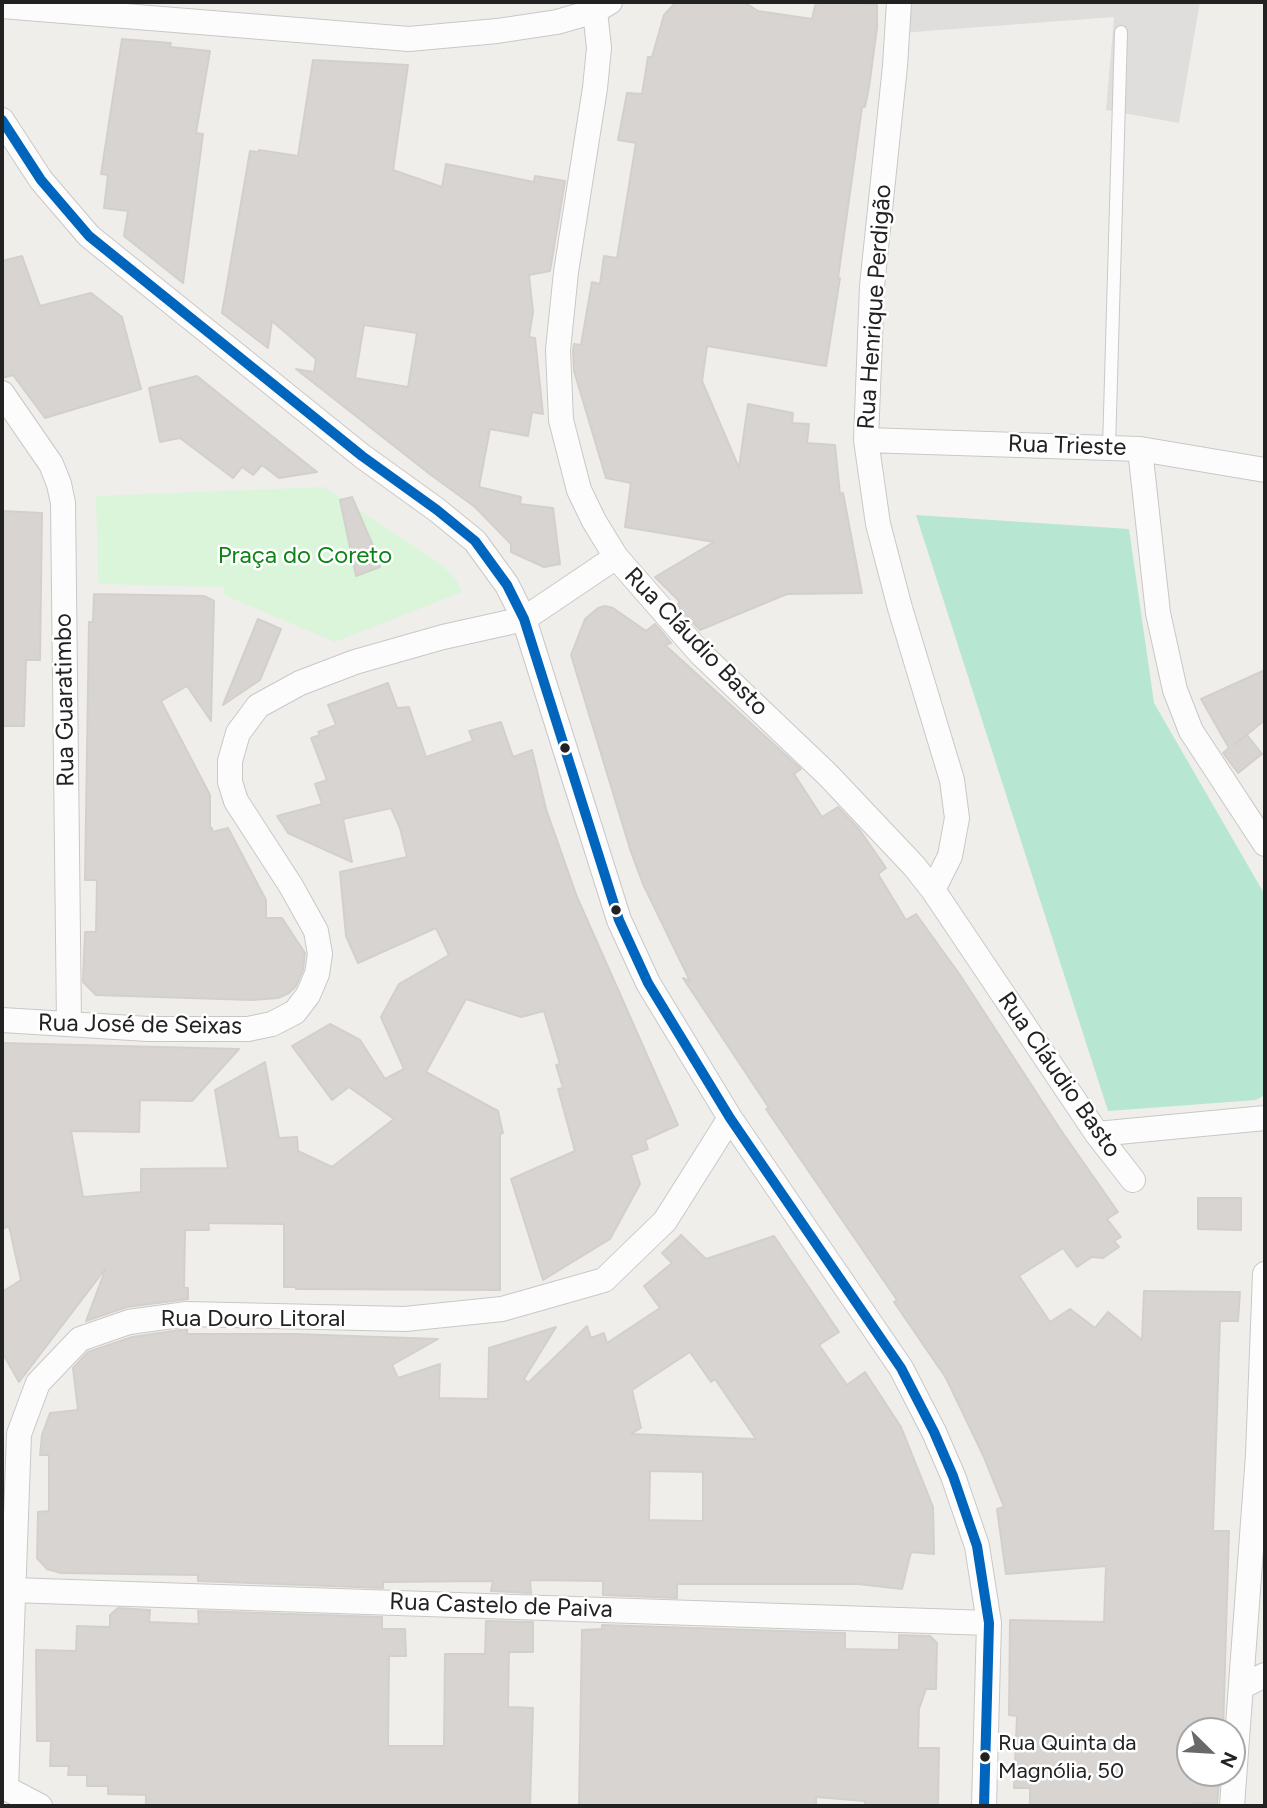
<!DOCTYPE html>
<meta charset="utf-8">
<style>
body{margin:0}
#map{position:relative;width:1267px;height:1808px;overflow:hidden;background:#f0eeeb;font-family:Figtree,sans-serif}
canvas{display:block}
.frame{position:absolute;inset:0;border:4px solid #222;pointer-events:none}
.north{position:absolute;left:1176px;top:1717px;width:70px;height:70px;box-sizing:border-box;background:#fff;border:2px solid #a7a7a7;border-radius:50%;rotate:114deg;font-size:19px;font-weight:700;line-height:28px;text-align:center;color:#222}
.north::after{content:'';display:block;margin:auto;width:24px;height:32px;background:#6a6968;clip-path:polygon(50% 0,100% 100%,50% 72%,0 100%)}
</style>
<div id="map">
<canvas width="1267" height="1808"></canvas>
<div class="frame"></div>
<div class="north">N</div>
</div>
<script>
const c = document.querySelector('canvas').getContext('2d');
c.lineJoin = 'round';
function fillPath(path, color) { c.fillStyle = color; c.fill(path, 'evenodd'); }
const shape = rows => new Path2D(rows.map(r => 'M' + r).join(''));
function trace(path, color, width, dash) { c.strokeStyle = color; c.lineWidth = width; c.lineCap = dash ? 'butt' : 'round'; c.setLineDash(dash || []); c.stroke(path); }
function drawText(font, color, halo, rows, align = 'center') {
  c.font = font + ' Figtree,sans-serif'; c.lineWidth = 5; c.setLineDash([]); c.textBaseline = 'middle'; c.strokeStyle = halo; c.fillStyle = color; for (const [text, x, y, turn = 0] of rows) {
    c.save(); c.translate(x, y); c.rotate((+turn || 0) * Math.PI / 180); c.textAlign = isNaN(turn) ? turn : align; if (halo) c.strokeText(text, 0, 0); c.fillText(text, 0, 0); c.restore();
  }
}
const residential = shape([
 [897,2,1200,2,1179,123,1106,110,1114,17,901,33]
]);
const park = shape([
 [324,487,441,564,457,581,462,592,335,642,224,595,224,587,98,584,96,496]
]);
const pitch = shape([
 [916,515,1129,529,1154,703,1265,895,1265,1095,1256,1100,1108,1111]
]);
const building = shape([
 [676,2,744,2,758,11,812,19,816,2,852,2,877,5,877,28,869,87,865,107,862,107,838,278,840,278,826,366,707,346,702,381,739,468,748,404,793,413,792,423,809,424,807,443,835,445,840,494,843,493,862,593,787,594,700,630,677,605,680,602,655,577,714,542,625,527,631,483,606,478,574,371,573,350,574,344,581,345,592,282,600,284,604,256,617,258,636,143,618,140,627,93,642,94,648,57,652,57,664,15,676,2],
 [122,39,171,43,170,47,210,51,196,133,203,134,183,283,124,236,128,211,104,208,108,175,101,174,122,39],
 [313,60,408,65,393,170,442,187,446,164,534,182,535,176,565,181,550,271,529,275,533,312,529,337,535,338,543,414,532,412,528,436,490,429,479,487,521,497,520,504,553,508,560,564,544,567,511,552,511,544,475,507,431,475,296,369,314,372,316,359,272,321,268,348,222,313,250,151,258,152,259,150,298,156,313,60],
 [364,325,417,333,408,387,355,378,364,325],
 [22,256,40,306,91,293,122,317,141,389,45,418,13,375,2,378,2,261,22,256],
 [197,376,223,397,317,472,279,478,262,465,253,475,242,467,233,478,180,438,160,442,149,388,197,376],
 [352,497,377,555,380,567,356,576,340,500,352,497],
 [2,511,42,513,40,660,26,660,24,726,2,726,2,511],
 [94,594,204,596,214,601,211,721,187,686,161,701,210,795,210,828,212,828,212,832,228,828,266,900,266,918,282,918,305,953,303,970,296,986,289,993,278,998,252,1000,96,995,83,982,85,932,96,932,97,880,85,880,89,622,93,622,94,594],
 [605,606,613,608,646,631,655,624,671,643,665,645,801,769,794,774,822,817,838,807,859,829,886,868,878,874,906,920,916,914,960,975,1060,1129,1118,1212,1107,1219,1121,1237,1114,1241,1119,1247,1103,1258,1092,1257,1077,1267,1063,1248,1019,1276,1050,1322,1070,1309,1095,1328,1108,1312,1142,1340,1144,1291,1240,1292,1238,1321,1220,1321,1213,1531,1229,1531,1223,1731,1190,1731,1190,1773,1220,1773,1217,1804,1193,1803,1192,1806,1030,1806,1030,1788,1014,1788,1017,1716,1009,1715,1010,1620,1104,1622,1106,1566,1006,1574,997,1509,1004,1507,983,1455,946,1378,894,1302,897,1300,766,1109,769,1108,683,978,690,981,643,884,631,852,571,655,585,619,598,608,605,606],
 [258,619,281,629,260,680,223,705,258,619],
 [1265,670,1265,720,1234,745,1247,735,1262,754,1238,773,1223,753,1229,748,1201,699,1265,670],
 [388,683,397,708,409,707,426,757,473,741,469,731,501,722,513,757,532,750,546,809,577,897,678,1125,645,1140,648,1149,631,1155,640,1184,610,1239,543,1280,511,1179,575,1151,558,1089,563,1088,556,1065,560,1064,544,1011,521,1017,466,999,426,1072,498,1111,503,1133,500,1134,500,1290,296,1289,296,1287,284,1287,284,1224,208,1223,209,1230,185,1230,184,1288,188,1288,188,1299,127,1307,86,1321,106,1268,19,1382,2,1352,2,1292,21,1280,9,1226,2,1229,2,1043,239,1049,192,1101,140,1100,139,1132,71,1131,83,1197,141,1192,141,1169,228,1168,215,1090,265,1062,279,1138,297,1137,298,1151,332,1167,394,1119,349,1087,332,1100,292,1046,330,1024,360,1040,385,1079,404,1069,381,1017,399,984,449,955,436,928,358,963,346,936,340,872,407,857,400,828,391,808,343,819,352,862,288,833,277,816,322,804,315,784,327,780,311,738,320,735,318,732,336,725,328,705,388,683],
 [1198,1198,1241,1198,1241,1230,1198,1229,1198,1198],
 [681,1235,706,1259,774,1236,839,1332,819,1345,847,1385,865,1372,901,1427,933,1507,934,1554,911,1552,902,1589,858,1584,677,1584,677,1598,603,1595,603,1581,530,1580,531,1593,491,1591,493,1581,383,1582,383,1588,198,1581,198,1575,61,1573,47,1569,37,1558,38,1512,49,1511,49,1455,40,1455,42,1435,50,1413,78,1410,73,1368,88,1352,132,1337,187,1329,187,1334,296,1334,438,1339,392,1365,398,1378,440,1364,439,1398,488,1399,489,1348,556,1327,524,1379,528,1383,587,1326,591,1338,604,1333,607,1343,660,1308,644,1286,672,1263,662,1253,681,1235],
 [690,1352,711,1382,715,1379,756,1439,631,1434,641,1428,632,1390,690,1352],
 [650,1471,703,1472,703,1521,649,1520,650,1471],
 [118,1608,150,1610,149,1622,199,1624,198,1611,382,1617,382,1629,405,1629,406,1656,389,1656,388,1746,444,1746,445,1654,485,1654,486,1621,533,1622,533,1652,509,1652,508,1707,533,1708,530,1806,146,1806,146,1795,108,1794,108,1786,87,1786,87,1775,68,1775,69,1766,50,1766,51,1741,37,1741,36,1650,76,1651,77,1626,110,1627,110,1615,118,1608],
 [602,1625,845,1633,845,1649,899,1650,899,1635,930,1636,937,1643,936,1689,926,1689,919,1709,918,1748,939,1748,938,1806,865,1806,865,1801,816,1797,816,1806,579,1806,582,1630,602,1629,602,1625]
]);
const lane = shape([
 [1109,448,1121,32]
]);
const street = shape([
 [610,2,595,11,599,48,595,88,566,272,558,350,561,420,579,490,594,521,616,557,700,653,828,775,914,866,933,890,1097,1134,1133,1180],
 [899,2,895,66,872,286,866,440,878,524,900,608,952,780,957,818,950,856,933,890],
 [2,6,409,39,497,31,557,22,595,11],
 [2,120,41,180,89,236,362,456,437,510,475,541,507,585,524,619,619,920,648,983,730,1118,901,1368,934,1432,953,1476,977,1546,989,1623,984,1806],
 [2,393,51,464,59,484,63,503,69,1024],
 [866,440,1140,449,1265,470],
 [1140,449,1158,613,1175,690,1191,731,1265,844],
 [2,1020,148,1029,248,1029,272,1024,295,1012,308,995,317,974,320,954,316,931,291,886,236,801,230,782,230,761,238,733,258,706,300,683,355,662,443,637,524,619,616,557],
 [1097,1134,1265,1118],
 [12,1590,989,1623],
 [1241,1687,1265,1675],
 [2,1786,40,1806],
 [6,1788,19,1434,38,1383,80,1339,129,1322,187,1314,405,1319,502,1309,604,1280,665,1221,730,1118],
 [1232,1806,1258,1455,1265,1274]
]);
const bus1 = shape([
 [2,120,41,180,89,236,362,456,437,510,475,541,507,585,524,619,619,920,648,983,730,1118,901,1368,934,1432,953,1476,977,1546,989,1623,984,1806]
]);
const markers = [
 [565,748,6,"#222"],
 [616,910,6,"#222"],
 [985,1757,6,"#222"]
];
const busNames = [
 ["Rua Quinta da",998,1744],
 ["Magnólia, 50",998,1772]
];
const streetNames = [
 ["Rua Henrique Perdigão",875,307,-86],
 ["Rua Trieste",1067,446,2],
 ["Rua Cláudio Basto",696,642,46],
 ["Rua Guaratimbo",65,700,-91],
 ["Rua José de Seixas",140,1025,1],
 ["Rua Cláudio Basto",1059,1075,55],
 ["Rua Douro Litoral",253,1319],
 ["Rua Castelo de Paiva",501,1606,2]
];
const parkNames = [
 ["Praça do Coreto",305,556]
];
fillPath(residential, '#dfdedc');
fillPath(park, '#daf5da');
fillPath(pitch, '#b7e6d2');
fillPath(building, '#d7d4d2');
trace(building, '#d3d0cc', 2);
trace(lane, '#c9c8c7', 14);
trace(street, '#c9c8c7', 26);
trace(lane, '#fdfcfc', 12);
trace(street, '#fdfcfc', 24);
trace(bus1, '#0065bd', 10);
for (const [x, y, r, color] of markers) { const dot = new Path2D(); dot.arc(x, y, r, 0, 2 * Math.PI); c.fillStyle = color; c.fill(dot); trace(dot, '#fff', 2.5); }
drawText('22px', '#222', '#fff', busNames, 'left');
drawText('24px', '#222', '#fff', streetNames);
drawText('24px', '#0c8416', '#fff', parkNames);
</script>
